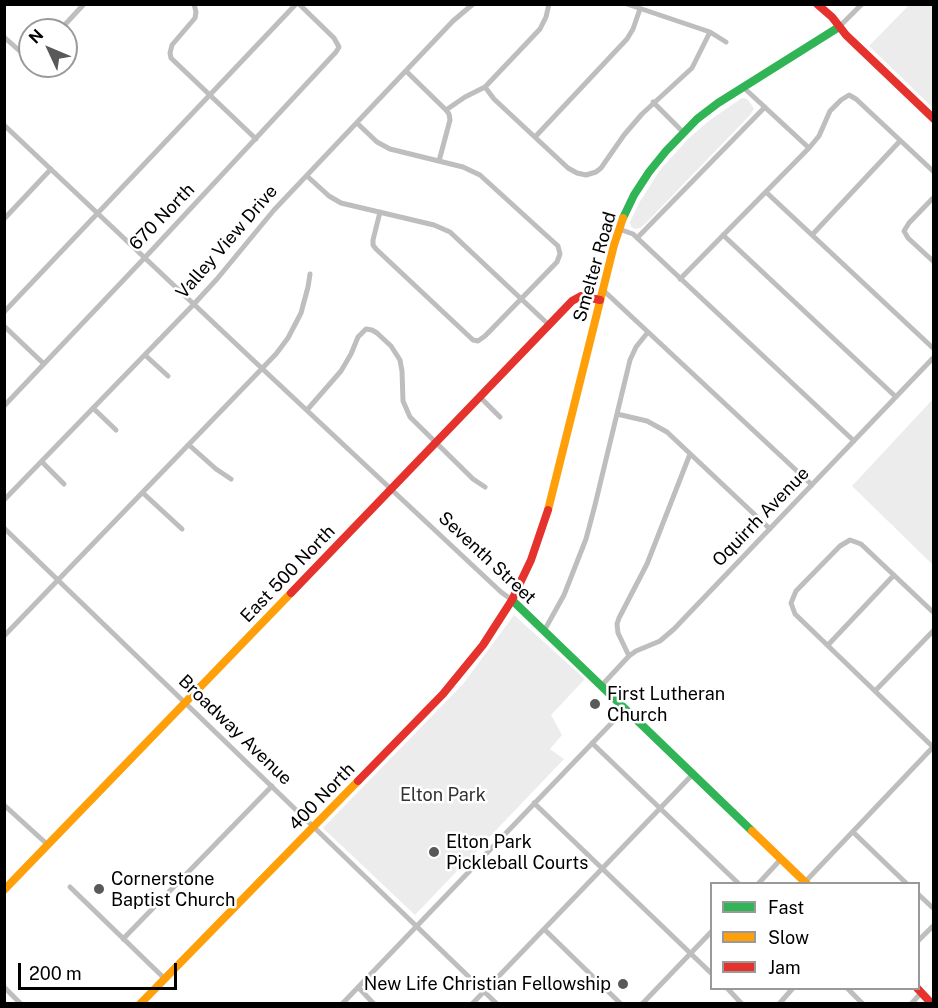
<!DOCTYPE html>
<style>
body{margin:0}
#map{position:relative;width:938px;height:1008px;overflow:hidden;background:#fff;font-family:"Public Sans",sans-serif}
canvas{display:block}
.frame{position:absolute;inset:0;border:6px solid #000;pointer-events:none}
.legend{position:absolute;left:710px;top:882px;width:210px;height:108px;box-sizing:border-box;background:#fff;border:2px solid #999;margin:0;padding:8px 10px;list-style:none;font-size:18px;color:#000}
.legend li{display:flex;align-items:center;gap:12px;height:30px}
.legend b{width:30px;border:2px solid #999}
.north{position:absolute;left:18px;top:18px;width:60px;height:60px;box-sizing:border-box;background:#fff;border:2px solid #999;border-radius:50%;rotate:314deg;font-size:16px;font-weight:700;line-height:24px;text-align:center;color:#000}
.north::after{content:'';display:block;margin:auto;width:21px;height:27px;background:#595959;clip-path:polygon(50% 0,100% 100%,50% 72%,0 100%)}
.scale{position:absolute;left:18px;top:963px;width:159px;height:27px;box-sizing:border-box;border:3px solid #000;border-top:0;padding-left:8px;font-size:18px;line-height:21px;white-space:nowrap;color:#000;-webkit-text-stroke:4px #fff;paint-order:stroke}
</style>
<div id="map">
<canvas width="938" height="1008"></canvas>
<div class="frame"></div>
<ul class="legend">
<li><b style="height:8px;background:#30b455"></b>Fast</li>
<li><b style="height:8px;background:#ff9f0a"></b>Slow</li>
<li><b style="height:8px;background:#e5322d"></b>Jam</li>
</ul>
<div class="north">N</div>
<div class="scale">200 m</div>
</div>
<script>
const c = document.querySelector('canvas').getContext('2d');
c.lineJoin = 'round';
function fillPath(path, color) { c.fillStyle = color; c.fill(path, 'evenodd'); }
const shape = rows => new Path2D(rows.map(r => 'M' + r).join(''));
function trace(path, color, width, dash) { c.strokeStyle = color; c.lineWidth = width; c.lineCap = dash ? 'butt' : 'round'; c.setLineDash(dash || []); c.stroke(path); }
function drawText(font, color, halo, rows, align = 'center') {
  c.font = font + ' "Public Sans",sans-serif'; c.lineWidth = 5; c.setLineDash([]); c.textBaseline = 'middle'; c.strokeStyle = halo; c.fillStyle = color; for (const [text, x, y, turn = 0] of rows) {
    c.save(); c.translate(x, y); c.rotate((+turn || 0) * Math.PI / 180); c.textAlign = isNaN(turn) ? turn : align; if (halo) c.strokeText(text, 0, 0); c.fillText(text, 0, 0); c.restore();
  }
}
const green = shape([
 [910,4,933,5,933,108,869,46],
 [742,98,747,99,751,104,754,109,750,115,647,222,640,228,636,229,631,227,630,222,639,203,660,170,689,138,710,120],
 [933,399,933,565,852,486],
 [514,615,585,679,551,715,562,735,550,749,564,759,415,915,323,828,463,684]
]);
const street = shape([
 [194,4,196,12,195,18,172,45,170,53,171,58,256,139],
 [627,4,710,32,726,42],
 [839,27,862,4],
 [60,30,84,4],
 [4,37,22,53,30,56],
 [406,71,446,110,449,114,450,120,439,161],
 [485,87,494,99,568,168,577,173,586,175,596,172,601,168,624,135,642,114,692,68,710,32],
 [743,87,809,148],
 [653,102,683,132],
 [446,110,465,97,485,87,540,29,546,17,549,4],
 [357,123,377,142,390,149,463,167,480,175,558,246,560,254,557,262,485,336,478,341,473,340,376,249,373,245,373,240,380,212],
 [4,125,253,360,501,592,512,600],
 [535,137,627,39,633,29,640,9],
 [307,176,329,196,341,203,434,225,450,232,549,325],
 [766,192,934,349],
 [934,197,909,223,904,231,908,238,934,262],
 [4,219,51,169],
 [619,229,633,234,854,441],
 [723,235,896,397],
 [812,235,900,141],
 [637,238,765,107],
 [680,279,809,148,819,136,830,111,841,100,849,95,856,99,934,172],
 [603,290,812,485],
 [4,312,296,4],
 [4,326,44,364],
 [145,355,168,376],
 [480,397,500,417],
 [4,406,152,250,336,52,339,47,334,38,299,4],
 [93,408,116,430],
 [307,410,341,371,351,354,358,337,366,329,372,330,377,333,391,346,400,360,402,371,403,401,410,417,473,479,485,487],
 [617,414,647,421,667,432,770,529],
 [189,445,216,469,231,479],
 [42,462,64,484],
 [143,493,182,529],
 [4,500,194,304,217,279,274,210,453,21,473,4],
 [4,528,497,1004],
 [934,613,861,544,850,540,840,546,796,591,791,603,795,614,934,748],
 [544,631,564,595,586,539,595,505,630,360,636,347,648,332],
 [4,636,276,354,288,338,301,313,308,287,310,274],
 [828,645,894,575],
 [629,656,618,633,617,624,619,618,647,564,690,454],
 [602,685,629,656,636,651,660,641,674,629,934,357],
 [875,691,934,630],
 [592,743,739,884],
 [534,803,712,974],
 [4,805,48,845],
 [853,832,907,884],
 [805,882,934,746],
 [758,884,781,859],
 [70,887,165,979],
 [918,894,934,909],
 [544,929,621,1004],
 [123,939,272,786],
 [918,941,934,925],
 [4,987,21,1004],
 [358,987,374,1004],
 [727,988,742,1004],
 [847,988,863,1004],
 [342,1004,626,708],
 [472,1004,694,773],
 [642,1004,712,931],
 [779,1004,793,988],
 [911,1004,921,993]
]);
const fast = shape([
 [623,218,634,195,649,172,666,151,697,119,718,103,839,27],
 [512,600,752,831]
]);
const slow = shape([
 [548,510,614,245,623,218],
 [752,831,807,884],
 [4,890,291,593],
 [140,1004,358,781]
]);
const jam = shape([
 [817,4,832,17,846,35,934,119],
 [291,593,572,301,581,296,600,300],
 [358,781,443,694,483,645,512,600,531,560,548,510],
 [917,988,932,1004]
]);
const markers = [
 [595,704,6,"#595959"],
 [434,852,6,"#595959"],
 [99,889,6,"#595959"],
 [623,984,6,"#595959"]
];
const streetNames = [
 ["670 North",162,217,-46],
 ["Valley View Drive",227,242,-49],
 ["Smelter Road",595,267,-74],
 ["Oquirrh Avenue",761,517,-46],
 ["Seventh Street",487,558,43],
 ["East 500 North",288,574,-46],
 ["Broadway Avenue",235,730,44],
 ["400 North",322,797,-46]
];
const poiNames = [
 ["First Lutheran",607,694],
 ["Church",607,715],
 ["Elton Park",446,842],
 ["Pickleball Courts",446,863],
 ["Cornerstone",111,879],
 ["Baptist Church",111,900],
 ["New Life Christian Fellowship",611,984,"right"]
];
const parkNames = [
 ["Elton Park",443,795]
];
fillPath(green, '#ececec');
trace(street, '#bebebe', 5);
trace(fast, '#30b455', 8);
trace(slow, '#ff9f0a', 8);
trace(jam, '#e5322d', 8);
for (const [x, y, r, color] of markers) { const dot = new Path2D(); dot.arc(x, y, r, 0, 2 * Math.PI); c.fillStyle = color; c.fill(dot); trace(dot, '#fff', 2); }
drawText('18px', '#000', '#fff', streetNames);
drawText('18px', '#000', '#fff', poiNames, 'left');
drawText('18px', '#333', '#fff', parkNames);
</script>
